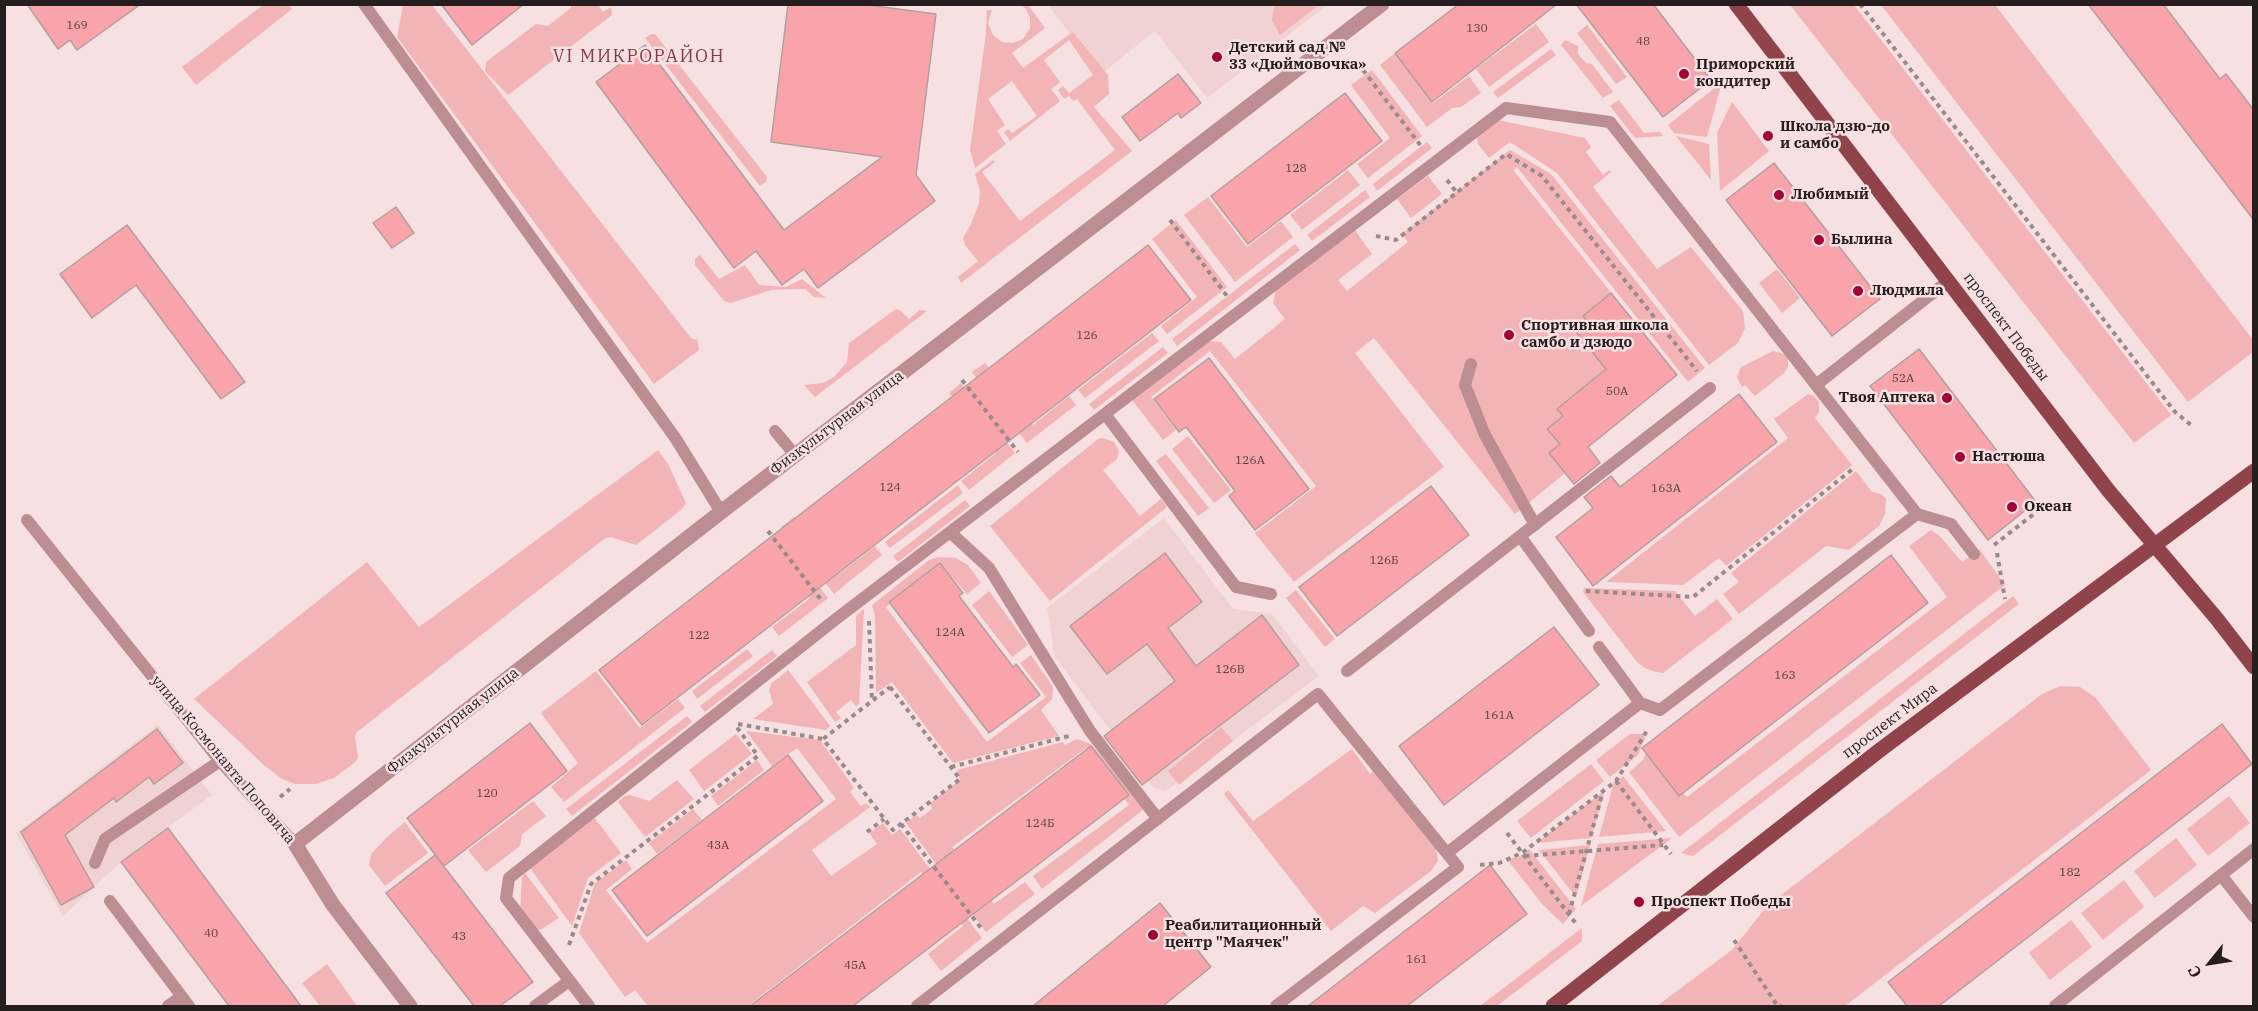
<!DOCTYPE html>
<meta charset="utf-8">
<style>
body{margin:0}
#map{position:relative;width:2258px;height:1011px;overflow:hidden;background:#f6e0e1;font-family:"IBM Plex Serif",serif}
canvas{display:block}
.frame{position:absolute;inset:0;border:6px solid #261e1e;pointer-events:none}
.north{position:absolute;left:2180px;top:933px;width:60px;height:60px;-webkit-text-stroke:4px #f6e0e1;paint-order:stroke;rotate:240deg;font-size:16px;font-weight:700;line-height:24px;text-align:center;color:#261e1e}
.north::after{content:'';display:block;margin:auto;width:21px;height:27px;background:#261e1e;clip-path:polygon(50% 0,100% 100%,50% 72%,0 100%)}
</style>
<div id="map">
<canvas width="2258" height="1011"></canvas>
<div class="frame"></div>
<div class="north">С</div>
</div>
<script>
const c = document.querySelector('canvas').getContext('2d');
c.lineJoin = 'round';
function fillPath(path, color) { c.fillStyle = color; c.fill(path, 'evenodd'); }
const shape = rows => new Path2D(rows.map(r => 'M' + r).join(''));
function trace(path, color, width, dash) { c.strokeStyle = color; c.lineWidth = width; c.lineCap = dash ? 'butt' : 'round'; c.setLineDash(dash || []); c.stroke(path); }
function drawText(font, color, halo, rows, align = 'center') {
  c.font = font + ' "IBM Plex Serif",serif'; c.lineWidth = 5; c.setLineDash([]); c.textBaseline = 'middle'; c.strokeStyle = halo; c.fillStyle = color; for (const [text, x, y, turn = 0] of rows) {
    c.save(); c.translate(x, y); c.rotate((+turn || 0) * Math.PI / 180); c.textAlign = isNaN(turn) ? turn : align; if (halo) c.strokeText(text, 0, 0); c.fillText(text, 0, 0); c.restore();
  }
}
const built = shape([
 [1048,5,1327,5,1207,98,1155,31,1101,74],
 [1164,518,1233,609,1272,614,1319,676,1166,791,1154,788,1055,657,1047,608],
 [158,725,212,795,121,862,63,916,16,833]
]);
const green = shape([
 [263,5,289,5,292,9,196,85,182,67],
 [403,5,432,5,691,338,696,340,697,338,699,350,654,384,397,37],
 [571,5,598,5,603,12,611,7,612,15,508,95,485,71,486,62,536,24,548,26,571,8],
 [1021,5,1028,5,1045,28,1012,53,1023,68,1073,32,1108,75,1109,94,1094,107,1132,151,961,283,958,277,978,261,965,245,963,238,971,224,979,203,980,191,975,174,993,160,995,162,982,172,1020,221,1115,150,1077,99,1073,101,1069,96,1064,99,1058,90,1063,86,1069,93,1093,75,1069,40,1044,60,1060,82,1051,89,1060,101,1010,141,1004,132,1008,129,1012,133,1037,116,1012,81,988,99,1005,125,997,131,1006,144,975,168,970,150,986,33,987,10,992,10,988,23,993,35,1002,42,1013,43,1023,39,1030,28,1030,18,1026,9],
 [1274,5,1274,4,1319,5,1280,35,1272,20],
 [1790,5,1854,5,2171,415,2134,443],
 [1881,5,1995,5,2253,340,2253,352,2188,402],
 [1536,24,1549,42,1489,87,1476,69],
 [1587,25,1627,77,1616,84,1577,33],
 [651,34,655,34,767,177,766,182,760,186,645,38],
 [1565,40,1578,46,1578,54,1586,63,1592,64,1613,92,1603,98,1561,45],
 [1551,49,1556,55,1498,98,1493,92],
 [1395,53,1433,103,1469,76,1481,93,1461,107,1452,108,1427,127,1380,65],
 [1372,70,1422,136,1368,178,1357,164,1390,138,1351,85],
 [1722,82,1707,137,1674,133,1668,125],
 [1619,100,1644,133,1660,132,1663,136,1635,138,1610,106],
 [1732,102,1769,151,1720,191,1717,133],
 [1498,120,1585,138,1591,147,1586,152,1603,175,1610,170,1611,172,1593,187,1657,269,1691,247,1743,311,1745,328,1738,343,1709,365,1557,173,1510,142,1489,158,1478,144,1477,138,1479,133],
 [1676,136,1709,144,1711,180],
 [1427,142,1432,148,1377,191,1373,184],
 [1510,150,1551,174,1705,368,1688,382,1517,167,1513,170,1677,375,1588,447,1591,452,1515,514,1374,338,1355,353,1444,467,1294,582,1255,533,1316,486,1210,351,1151,397,1176,430,1163,440,1132,400,1206,341,1221,342,1235,359,1285,319,1273,303,1276,289,1354,229,1372,254,1338,280,1347,291,1408,242,1402,234],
 [1348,170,1360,185,1302,230,1290,215],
 [1428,176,1442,194,1411,218,1397,199],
 [1365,190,1370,197,1312,241,1307,235],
 [1208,197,1247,247,1281,221,1293,237,1235,282,1184,215],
 [1176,220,1227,287,1167,334,1161,326,1197,297,1152,239],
 [1295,244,1300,250,1177,346,1172,339],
 [700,255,719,279,745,265,759,285,786,287,802,279,826,298,814,297,805,289,794,289,771,290,731,303,724,301,695,265,695,259],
 [1777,269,1800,298,1782,313,1759,283],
 [896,309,901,311,909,319,920,310,927,311,815,397,804,385,823,383,834,377,847,362,849,343],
 [1152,333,1159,341,1085,398,1078,390],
 [1163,347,1168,353,1094,410,1089,404],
 [1773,351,1784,354,1788,359,1788,367,1784,373,1755,396,1745,385,1742,387,1737,377,1741,367],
 [985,363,1033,425,1069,396,1076,405,1027,443,972,372],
 [961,383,1015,453,969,490,961,481,996,453,949,393],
 [1808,394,1814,396,1819,402,1819,412,1815,418,1852,465,1726,566,1719,558,1683,585,1606,582,1788,438,1774,419],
 [1188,436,1231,490,1214,503,1172,449],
 [1103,438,1114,442,1119,451,1117,459,1103,470,1140,516,1161,499,1167,507,1050,601,990,526,1098,439],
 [658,450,668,464,686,503,681,510,636,545,610,537,604,539,357,732,355,736,358,758,354,763,334,778,315,784,295,784,282,779,265,766,194,699,367,562,419,627],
 [1166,454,1209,508,1198,516,1156,461],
 [1856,471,1872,492,1881,494,1886,499,1885,514,1879,526,1849,550,1826,546,1739,614,1723,594,1739,582,1731,573],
 [958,485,963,493,890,548,885,542],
 [965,500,970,506,898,562,893,556],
 [794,517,839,574,875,546,882,555,834,594,781,527],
 [1931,530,1939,535,1962,562,1980,550,2005,585,1679,837,1629,772,1643,760,1648,748,1687,797,1947,597,1909,546],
 [777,532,828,598,779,636,772,627,809,599,807,579,780,559,765,541],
 [937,557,956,558,968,565,981,583,967,594,941,564,886,607,987,742,1046,697,1020,663,1031,655,1053,687,1052,699,1041,710,1059,736,953,763,892,682,876,693,875,616,872,605,929,560],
 [1584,588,1675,591,1695,616,1717,599,1733,619,1663,673,1656,672,1645,668,1637,662,1583,592],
 [1296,590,1335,639,1325,647,1286,598],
 [989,591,1028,645,1012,657,972,605],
 [2013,596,2019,604,1693,856,1681,853],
 [864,609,859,704,856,706,851,700,836,712,841,718,835,722,807,682,856,645,856,616],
 [747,649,753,656,697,699,692,691],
 [772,650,777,656,705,712,700,706],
 [788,670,830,726,826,730,753,719,773,704,769,690,772,683],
 [596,671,640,728,678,699,685,708,564,802,551,787,578,763,541,713],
 [2060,686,2080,687,2096,698,2151,770,1845,1006,1657,1006,1732,950,1767,906,2042,694],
 [687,716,692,722,572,816,566,809],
 [1221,727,1233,741,1179,785,1168,771],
 [746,731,820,740,854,788,850,792,861,806,866,803,870,807,812,850,831,876,877,844,869,833,883,823,892,835,900,829,982,938,941,971,928,954,963,926,921,872,748,1006,648,1006,635,990,625,997,579,933,595,883,626,860,632,869,606,890,647,943,836,799,797,748,772,766],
 [736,734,752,754,704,791,689,770],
 [1630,734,1642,734,1645,738,1638,755,1610,777,1596,760],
 [1077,739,1091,744,1139,801,1143,810,1042,889,1033,876,1129,805,1086,748,952,847,994,904,1025,882,1035,894,986,932,906,823,916,815,920,818,932,809,930,803,960,780,957,770,1063,742,1065,745],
 [1352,749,1370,774,1377,768,1436,848,1438,861,1431,871,1375,913,1363,906,1331,931,1224,794,1228,790,1253,821],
 [757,760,764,770,718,806,711,796],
 [1591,764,1604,781,1531,838,1517,821],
 [1623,776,1666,831,1599,837,1614,782],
 [677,780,694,799,645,837,618,802,625,796,630,795,649,801],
 [1605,790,1591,838,1536,843],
 [2229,796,2250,823,2208,856,2187,829],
 [533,801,546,816,522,834,520,846,486,872,468,850],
 [693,809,702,820,657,854,649,843],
 [594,817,621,853,588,878,572,926,530,868],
 [405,822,428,853,385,886,369,865,371,854,387,837],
 [1672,838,1581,906,1598,844],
 [2176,838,2197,865,2155,898,2134,871],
 [1590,845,1576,897,1539,850],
 [1529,849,1576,909,1563,924,1542,904,1506,858,1518,858],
 [525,873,559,918,540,930,534,929,520,914,522,877],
 [2124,880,2144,907,2103,940,2081,913],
 [2071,920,2092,947,2050,980,2029,953],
 [1582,928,1582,941,1497,1006,1480,1006],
 [327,964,357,1006,320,1006,302,983]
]);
const building = shape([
 [27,4,141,4,77,50,70,40,58,49,27,4],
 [441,4,524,4,472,45,441,4],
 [788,4,860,4,936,14,916,175,935,201,818,288,804,269,782,285,756,251,734,268,596,82,645,45,784,230,882,157,771,142,788,4],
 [1459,4,1557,4,1432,102,1395,53,1459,4],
 [1576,4,1653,4,1711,80,1663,117,1576,4],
 [2088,4,2163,4,2220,79,2226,74,2253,109,2253,219,2088,4],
 [1178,74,1201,103,1181,118,1178,113,1140,141,1122,117,1178,74],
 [1345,93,1382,141,1248,244,1211,196,1345,93],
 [1774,163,1880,299,1832,336,1726,200,1774,163],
 [396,207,414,233,392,248,373,223,396,207],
 [127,225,245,382,221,399,136,285,92,318,60,274,127,225],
 [1148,245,1191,300,642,725,599,670,1148,245],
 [1611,293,1677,375,1588,447,1600,463,1574,484,1549,453,1560,444,1547,429,1563,416,1557,409,1606,369,1576,332,1588,323,1583,316,1611,293],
 [1919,349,2036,502,1988,540,1870,386,1919,349],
 [1209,358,1309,489,1255,530,1229,496,1235,491,1186,427,1179,432,1154,399,1209,358],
 [1739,394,1777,442,1593,586,1556,537,1593,508,1584,497,1611,476,1620,487,1739,394],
 [1431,486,1469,535,1337,636,1299,587,1431,486],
 [1165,553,1202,602,1168,628,1196,666,1262,615,1299,665,1142,785,1104,736,1175,681,1147,644,1107,674,1070,626,1165,553],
 [1891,555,1928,603,1679,796,1642,748,1891,555],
 [940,563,963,593,959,596,1013,667,1016,664,1040,695,989,733,889,602,940,563],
 [1554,627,1599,685,1444,805,1399,746,1554,627],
 [530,723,567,771,444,866,407,818,530,723],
 [2222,724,2252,764,1939,1006,1907,1006,1888,982,2222,724],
 [157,729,183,763,154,784,149,777,116,802,114,798,65,835,94,887,61,905,21,832,157,729],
 [1091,746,1129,795,853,1006,750,1006,1091,746],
 [788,755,823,801,647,936,612,890,788,755],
 [168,828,301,1006,229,1006,121,862,168,828],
 [435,855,533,982,500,1006,474,1006,386,893,435,855],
 [1490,865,1527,914,1407,1006,1308,1006,1490,865],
 [1160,903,1211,967,1163,1006,1033,1006,1160,903]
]);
const path = shape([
 [1860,4,2175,412,2191,425],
 [1281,49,1293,40],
 [1363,70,1421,146],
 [1447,180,1457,193],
 [1170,220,1227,296],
 [1376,236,1396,240,1506,154,1542,176,1697,371],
 [962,380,1018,452],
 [768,531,822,601],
 [1994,545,2048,503],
 [1997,553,2005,599],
 [1586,591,1693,597,1854,468],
 [869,621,872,700],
 [890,687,960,779,893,830,823,739,890,687],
 [738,724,823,739],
 [951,767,1069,736],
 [1616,781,1671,854],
 [280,797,290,789],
 [901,824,981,928],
 [867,832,884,819],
 [1507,833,1577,925],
 [1525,856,1663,845],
 [1480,865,1499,863,1522,853,1616,781,1648,729],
 [1569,914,1603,791],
 [1734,940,1777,1005,1781,1006],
 [569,945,591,884,758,756,736,726]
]);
const lane = shape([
 [364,4,676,439,721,512],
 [1471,364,1465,385,1485,435,1535,525],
 [1816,385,1948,281],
 [1105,414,1236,587,1271,594],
 [775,431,795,455],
 [27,520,220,761,295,844],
 [950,532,989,568,1090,731,1158,819],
 [1520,536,1589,631],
 [1599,647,1640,703,1660,710,1917,514],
 [1347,671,1710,388],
 [1447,853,1640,703],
 [95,863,105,839,220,761],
 [2221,875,2254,917],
 [110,901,189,1006],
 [168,1006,181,997],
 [535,1006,569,981],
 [589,1006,506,898,509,878,836,619,1506,108,1610,122,1917,514,1951,524,1974,554],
 [917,1006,1318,694,1458,867,1276,1006],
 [2055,1006,2254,849]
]);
const street = shape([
 [410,1006,333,905,295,844,721,512,1382,4]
]);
const primary = shape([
 [1736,4,2108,490,2217,619,2254,667],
 [1553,1006,1880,750,2254,471]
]);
const markers = [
 [1217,57,6,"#a20334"],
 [1684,74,6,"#a20334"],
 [1768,136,6,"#a20334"],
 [1779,195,6,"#a20334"],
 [1819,240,6,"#a20334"],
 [1858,291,6,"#a20334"],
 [1509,335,6,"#a20334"],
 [1947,398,6,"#a20334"],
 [1960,457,6,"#a20334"],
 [2012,507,6,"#a20334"],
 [1639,902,6,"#a20334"],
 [1153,935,6,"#a20334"]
];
const numberNames = [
 ["169",77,26],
 ["130",1477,29],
 ["48",1643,42],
 ["128",1296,169],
 ["126",1087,336],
 ["52А",1903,379],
 ["50А",1617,392],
 ["126А",1250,461],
 ["124",890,488],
 ["163А",1666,489],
 ["126Б",1384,561],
 ["124А",950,633],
 ["122",699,636],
 ["126В",1230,670],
 ["163",1785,676],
 ["161А",1499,716],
 ["120",487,794],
 ["124Б",1040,824],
 ["43А",718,846],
 ["182",2070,873],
 ["40",211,934],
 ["43",459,937],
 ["161",1417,960],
 ["45А",855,966]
];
const poiNames = [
 ["Детский сад №",1229,48],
 ["33 «Дюймовочка»",1229,65],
 ["Приморский",1696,65],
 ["кондитер",1696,82],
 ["Школа дзю-до",1780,127],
 ["и самбо",1780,144],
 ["Любимый",1791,195],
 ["Былина",1831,240],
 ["Людмила",1870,291],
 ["Спортивная школа",1521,326],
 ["самбо и дзюдо",1521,343],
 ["Твоя Аптека",1935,398,"right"],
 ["Настюша",1972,457],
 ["Океан",2024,507],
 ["Проспект Победы",1651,902],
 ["Реабилитационный",1165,926],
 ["центр \"Маячек\"",1165,943]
];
const streetNames = [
 ["проспект Победы",2006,327,53],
 ["Физкультурная улица",837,423,-37],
 ["Физкультурная улица",453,721,-38],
 ["проспект Мира",1890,721,-37],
 ["улица Космонавта Поповича",223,760,50]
];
const quarterNames = [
 ["VI МИКРОРАЙОН",639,57]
];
fillPath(built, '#f0d2d3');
fillPath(green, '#f2b4b7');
fillPath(building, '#f8a4aa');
trace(building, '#b39fa0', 1.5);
trace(path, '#9a8a8b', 4, [4.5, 4.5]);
trace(lane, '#bc8e91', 12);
trace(street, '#bc8e91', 15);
trace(primary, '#91434b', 15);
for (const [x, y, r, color] of markers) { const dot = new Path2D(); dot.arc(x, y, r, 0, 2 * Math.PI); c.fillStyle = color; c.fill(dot); trace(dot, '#f6e0e1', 2); }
drawText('12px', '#5a4041', null, numberNames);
drawText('bold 15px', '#261e1e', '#f6e0e1', poiNames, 'left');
drawText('15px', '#261e1e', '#f6e0e1', streetNames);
c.letterSpacing = '1.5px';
drawText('18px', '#843c43', '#f6e0e1', quarterNames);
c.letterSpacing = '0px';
</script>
